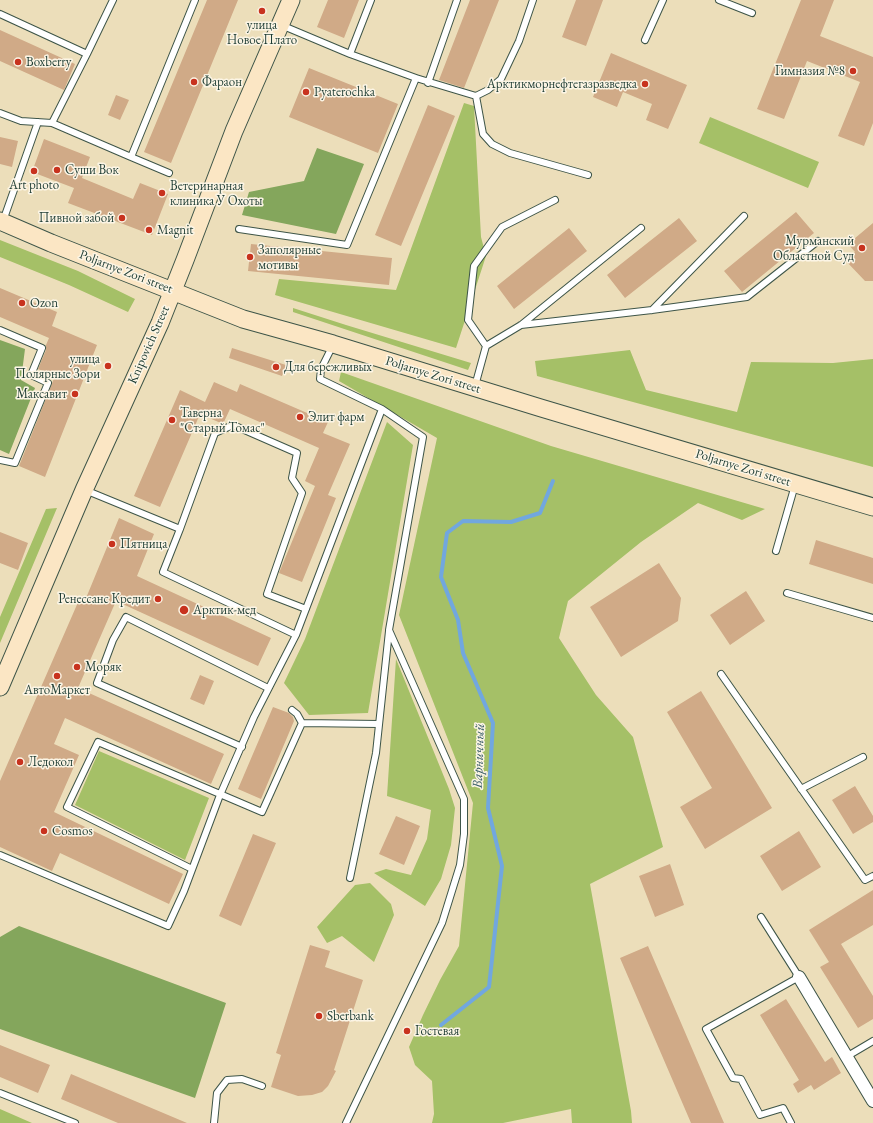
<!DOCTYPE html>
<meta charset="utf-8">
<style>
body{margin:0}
canvas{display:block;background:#ecdeba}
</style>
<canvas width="873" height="1123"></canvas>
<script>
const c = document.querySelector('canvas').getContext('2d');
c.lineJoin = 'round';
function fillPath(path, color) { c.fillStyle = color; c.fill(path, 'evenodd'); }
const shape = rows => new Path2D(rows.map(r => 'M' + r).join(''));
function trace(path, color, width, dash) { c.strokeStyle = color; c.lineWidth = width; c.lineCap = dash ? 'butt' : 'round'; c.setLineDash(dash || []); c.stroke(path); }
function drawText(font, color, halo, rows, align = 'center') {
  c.font = font + ' "EB Garamond",serif'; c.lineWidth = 3; c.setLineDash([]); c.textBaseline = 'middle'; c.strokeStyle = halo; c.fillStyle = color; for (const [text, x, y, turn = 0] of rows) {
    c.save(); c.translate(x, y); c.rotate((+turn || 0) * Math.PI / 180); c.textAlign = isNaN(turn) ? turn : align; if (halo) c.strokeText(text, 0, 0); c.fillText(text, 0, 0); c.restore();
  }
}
const green = shape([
 [464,103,474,106,481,237,486,256,456,348,275,295,279,279,396,290],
 [710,117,819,162,808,188,699,143],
 [0,240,78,271,135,299,128,312,69,285,0,257],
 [293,308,346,325,471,363,468,370,293,312],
 [630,350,646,390,737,412,751,362,833,363,873,359,873,467,537,376,535,361],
 [341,372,551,446,765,509,742,520,698,503,641,542,568,601,559,638,596,695,633,737,663,847,590,884,631,1111,632,1123,572,1123,571,1109,503,1123,432,1123,434,1114,432,1081,415,1065,409,1047,423,1015,440,980,459,946,473,803,399,615,437,438,339,381],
 [387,422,413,445,368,713,309,715,284,683,305,639],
 [57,508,0,643,0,617,46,509],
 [396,659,449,789,455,808,451,845,441,879,425,906,374,873,386,869,411,875,427,839,431,810,387,796],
 [99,751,209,798,185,860,75,805],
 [370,883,391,904,394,915,374,962,342,936,327,943,317,927,355,885],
 [0,1109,32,1123,0,1123]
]);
const forest = shape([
 [317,148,364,164,336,234,242,215,249,192,304,181],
 [0,340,25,349,21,380,35,388,9,454,0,450],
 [19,926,226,1003,195,1098,0,1029,0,937]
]);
const stream = shape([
 [441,1025,489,987,502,866,488,808,493,723,463,653,458,620,441,577,447,533,463,521,511,522,540,513,553,481]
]);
const building = shape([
 [207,0,238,0,171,163,144,152],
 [328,0,359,0,344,38,317,27],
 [470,0,499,0,464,88,439,80],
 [576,0,603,0,586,46,562,37],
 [801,0,834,0,820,36,873,57,873,123,864,146,838,136,860,82,807,61,784,119,757,109],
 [0,30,75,64,64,90,0,61],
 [611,53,687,85,668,129,646,120,652,104,623,92,617,107,593,97],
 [309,68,398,104,378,153,289,117],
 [116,95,129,100,120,120,108,115],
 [428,105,455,116,401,246,375,235],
 [0,137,18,141,12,167,0,164],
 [44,139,90,157,82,178,133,199,140,183,168,194,152,235,68,203,74,188,32,172],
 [796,212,814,233,742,292,724,271],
 [679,218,697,241,625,298,607,275],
 [873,223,873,281,865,281,845,260,855,252,848,244],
 [569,228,587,251,514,309,497,286],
 [251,244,392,258,389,285,248,271],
 [0,288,57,312,52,326,97,345,45,477,19,466,55,376,38,369,46,350,46,345,49,338,0,317],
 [232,348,286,365,282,376,229,358],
 [214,382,237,392,240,384,328,422,323,433,350,444,328,495,336,498,302,582,279,573,315,486,305,481,319,448,230,409,223,424,200,414,160,507,134,496,180,390,205,402],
 [119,518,154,534,137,576,271,638,258,666,116,601,78,688,224,754,211,784,65,718,54,744,79,755,54,812,183,874,169,904,60,853,52,871,0,847,0,781,79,600,84,603],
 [0,532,28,543,18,570,0,563],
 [816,540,873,558,873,584,809,564],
 [659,563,681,598,678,621,621,657,590,607],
 [746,591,765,621,730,645,710,615],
 [200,675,214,681,204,705,190,699],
 [701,691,772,808,705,849,680,807,712,788,667,712],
 [273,707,289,713,293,717,294,721,261,799,238,789],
 [855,786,873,816,873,822,853,834,832,800],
 [396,816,420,826,404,865,379,854],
 [799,831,821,867,782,891,760,856],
 [253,834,276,843,241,926,219,916],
 [670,864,684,905,655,917,639,876],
 [873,890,873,925,841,944,873,996,873,1019,858,1028,820,967,829,962,809,930],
 [310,945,330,951,325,967,363,980,334,1070,336,1071,328,1086,322,1092,312,1095,298,1096,271,1087,281,1055,276,1053],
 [648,946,724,1123,691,1123,620,958],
 [786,999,825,1062,832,1057,841,1073,814,1090,811,1085,798,1093,793,1084,799,1080,760,1015],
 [0,1045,50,1065,38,1093,0,1077],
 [71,1074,187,1123,118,1123,61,1099]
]);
const service = shape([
 [719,0,752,13],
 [0,14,87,54,52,123],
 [281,25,350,54,416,78,476,96,488,90,501,79,519,41,533,0],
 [645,40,663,0],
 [87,54,113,0],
 [350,54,371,0],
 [428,83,457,0],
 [476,96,483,134,492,144,510,153,588,175],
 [0,113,21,121,52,123,131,157,195,0],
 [131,157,169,173],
 [3,221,38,122],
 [239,229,347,245,416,78],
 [652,310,744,216],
 [521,325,652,310,747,297,818,241],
 [0,330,42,348,31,375,48,383,15,463,0,460],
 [486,346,468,320,474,266,502,227,555,200],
 [475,386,486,346,521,325,641,228],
 [85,490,180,529],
 [776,551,795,485],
 [787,593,873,618],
 [296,635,163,572,180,529,215,433,233,425,297,453,292,478,302,493,267,594,306,609],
 [721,674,865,880,873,876],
 [292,710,297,714,302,723],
 [242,747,97,683,113,640,126,617,268,688],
 [801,789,863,757],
 [0,855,168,926,184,891,220,795,254,717,296,635,382,409,320,379,321,369,333,345],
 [192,869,67,807,98,742,262,812,302,723,379,724],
 [350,878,376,753,389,631],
 [761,917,799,977,706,1029,733,1078,741,1079,760,1115,783,1108,791,1123],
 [846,1057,873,1041],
 [0,1093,75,1123],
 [214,1123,217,1093,227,1080,242,1079,262,1086],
 [346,1123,442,923,460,865,464,834,464,799,389,630,423,437,382,409]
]);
const minor = shape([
 [799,977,873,1101]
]);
const secondary = shape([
 [0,221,51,243,243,319,333,344,541,408,873,507],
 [0,687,84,490,160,323,185,260,234,131,291,0]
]);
const markers = [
 [262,11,4,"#c8321e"],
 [18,62,4,"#c8321e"],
 [853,71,4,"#c8321e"],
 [194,82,4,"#c8321e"],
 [645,84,4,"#c8321e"],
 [306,92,4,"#c8321e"],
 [57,170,4,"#c8321e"],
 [34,171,4,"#c8321e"],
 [162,193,4,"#c8321e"],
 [122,218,4,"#c8321e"],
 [149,230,4,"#c8321e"],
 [862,248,4,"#c8321e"],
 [250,257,4,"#c8321e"],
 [22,303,4,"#c8321e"],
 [108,366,4,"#c8321e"],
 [276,367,4,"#c8321e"],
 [75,394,4,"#c8321e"],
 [300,417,4,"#c8321e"],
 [172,420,4,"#c8321e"],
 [112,544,4,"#c8321e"],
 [158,599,4,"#c8321e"],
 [184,610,5,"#c8321e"],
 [77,667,4,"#c8321e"],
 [57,676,4,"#c8321e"],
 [20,762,4,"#c8321e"],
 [44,831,4,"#c8321e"],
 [319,1016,4,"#c8321e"],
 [407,1031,4,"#c8321e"]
];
const poiNames = [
 ["улица",262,25,"center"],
 ["Новое Плато",262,40,"center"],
 ["Boxberry",26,62],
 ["Гимназия №8",845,71,"right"],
 ["Фараон",202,82],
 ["Арктикморнефтегазразведка",637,84,"right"],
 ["Pyaterochka",314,92],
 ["Суши Вок",65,170],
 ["Art photo",34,185,"center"],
 ["Ветеринарная",170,186],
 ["клиника У Охоты",170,201],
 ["Пивной забой",114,218,"right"],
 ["Magnit",157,230],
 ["Мурманский",854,241,"right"],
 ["Областной Суд",854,256,"right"],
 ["Заполярные",258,250],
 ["мотивы",258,265],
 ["Ozon",30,303],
 ["улица",100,359,"right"],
 ["Полярные Зори",100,374,"right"],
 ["Для бережливых",284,367],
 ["Максавит",67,394,"right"],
 ["Таверна",180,413],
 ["\"Старый Томас\"",180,428],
 ["Элит фарм",308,417],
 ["Пятница",120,544],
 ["Ренессанс Кредит",150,599,"right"],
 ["Арктик-мед",193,610],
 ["Моряк",85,667],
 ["АвтоМаркет",57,690,"center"],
 ["Ледокол",28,762],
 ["Cosmos",52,831],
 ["Sberbank",327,1016],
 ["Гостевая",415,1031]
];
const streetNames = [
 ["Poljarnye Zori street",126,272,21],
 ["Knipovich Street",149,345,-66],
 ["Poljarnye Zori street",433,375,17],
 ["Poljarnye Zori street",743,468,17]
];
const waterNames = [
 ["Варничный",479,756,-88]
];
fillPath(green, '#a5c067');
fillPath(forest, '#84a65c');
trace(stream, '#71a7df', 4);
fillPath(building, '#d0aa87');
trace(service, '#3e5548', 8);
trace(minor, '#3e5548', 14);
trace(secondary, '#3e5548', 19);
trace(service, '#fff', 6);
trace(minor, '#fff', 12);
trace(secondary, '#fbe6c4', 17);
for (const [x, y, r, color] of markers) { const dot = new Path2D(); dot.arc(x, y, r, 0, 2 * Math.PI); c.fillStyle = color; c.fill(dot); trace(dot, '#fcf5e5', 1.5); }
drawText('13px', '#1f3d34', '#fcf5e5', poiNames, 'left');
drawText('13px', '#1f3d34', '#fcf5e5', streetNames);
drawText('italic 14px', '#385d67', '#fcf5e5', waterNames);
</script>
